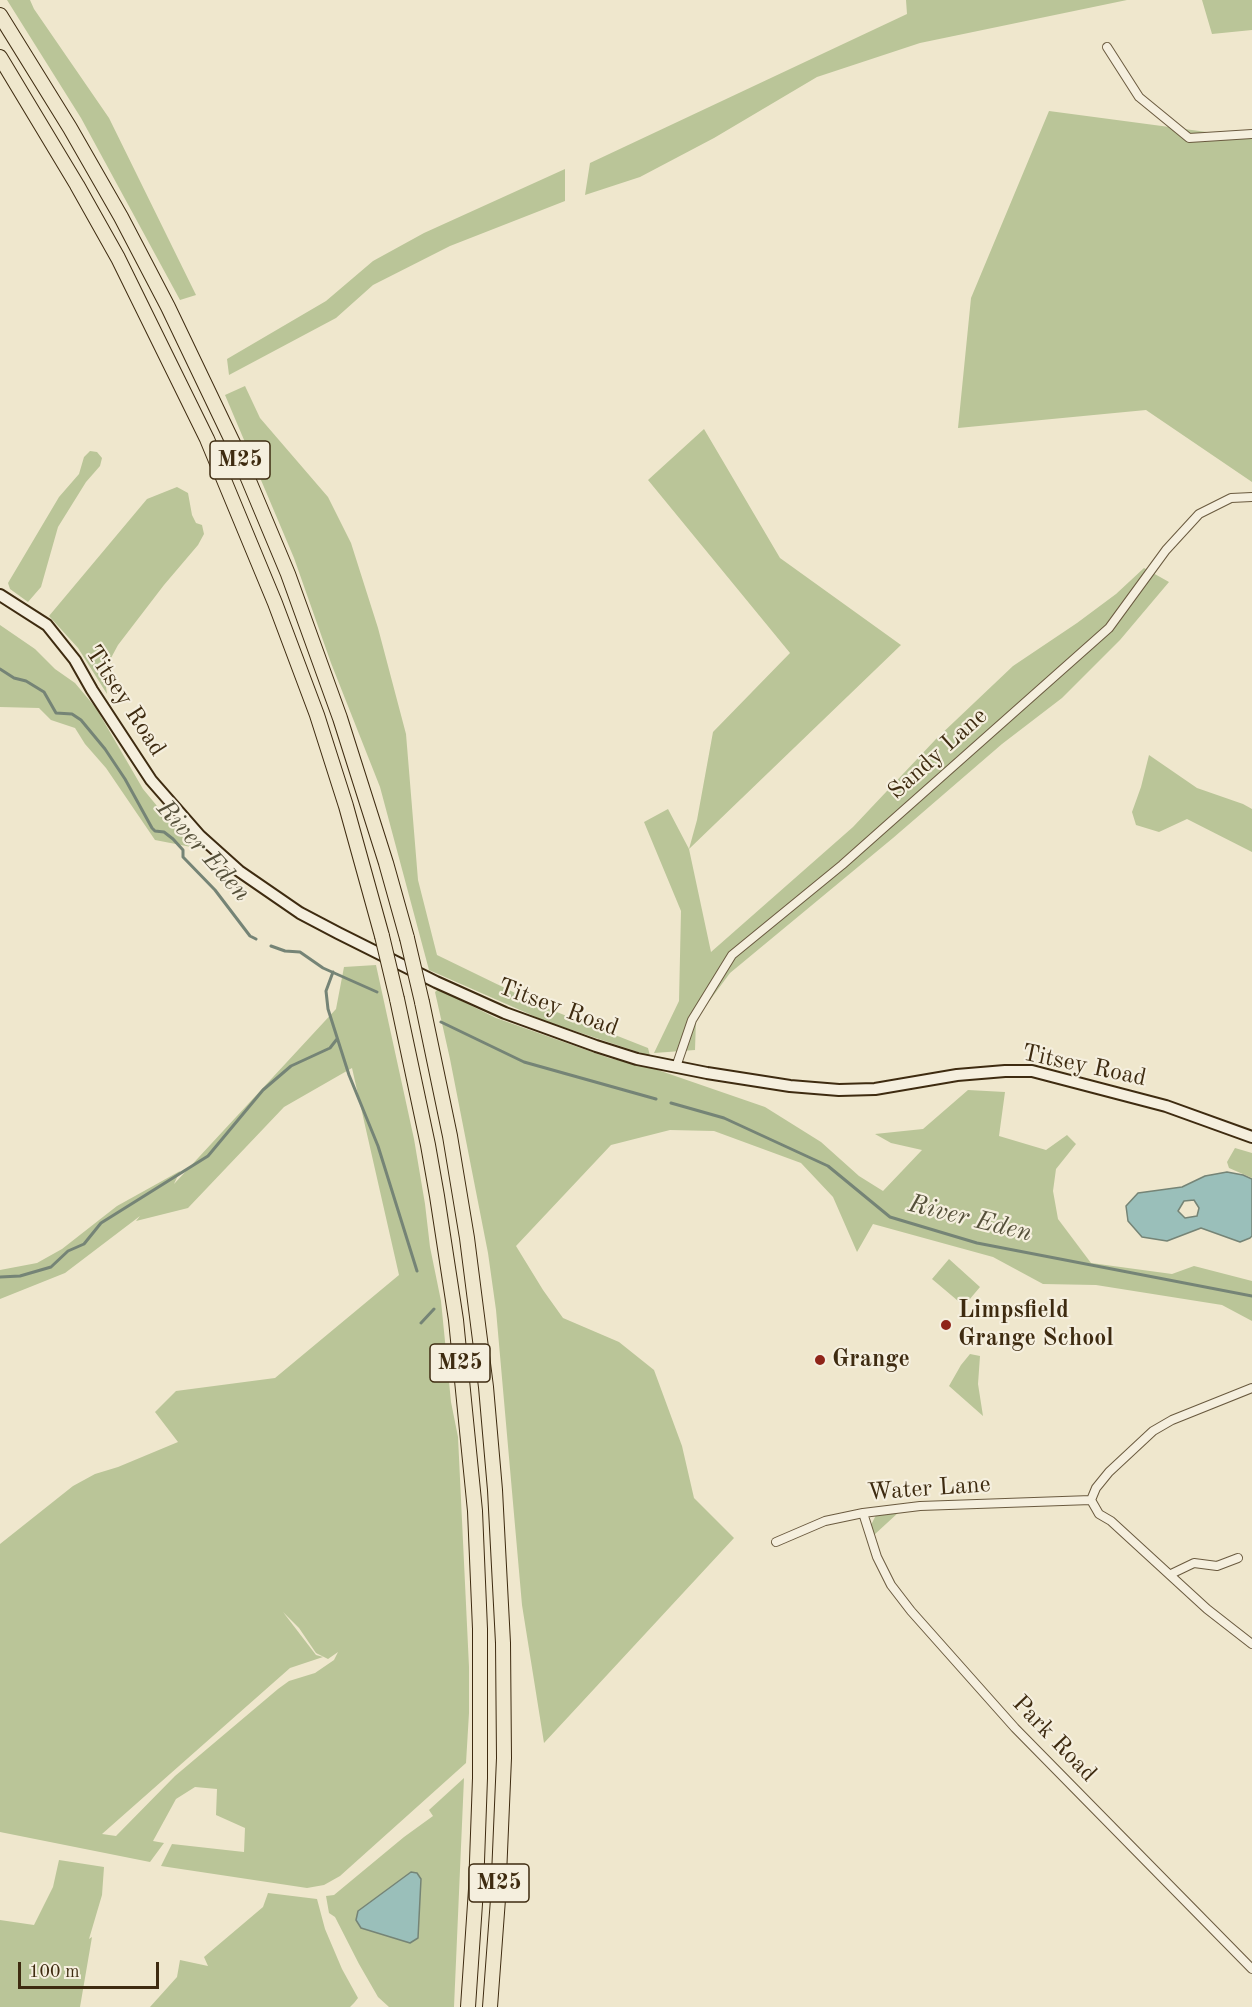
<!DOCTYPE html>
<style>
body{margin:0}
#map{position:relative;width:1252px;height:2007px;overflow:hidden;background:#efe7cd;font-family:"Old Standard TT",serif}
canvas{display:block}
.scale{position:absolute;left:18px;top:1962px;width:141px;height:27px;box-sizing:border-box;border:3px solid #3e2b10;border-top:0;padding-left:8px;font-size:18px;line-height:21px;white-space:nowrap;color:#3e2b10;-webkit-text-stroke:4px #f5efde;paint-order:stroke}
</style>
<div id="map">
<canvas width="1252" height="2007"></canvas>
<div class="scale">100 m</div>
</div>
<script>
const c = document.querySelector('canvas').getContext('2d');
c.lineJoin = 'round';
function fillPath(path, color) { c.fillStyle = color; c.fill(path, 'evenodd'); }
const shape = rows => new Path2D(rows.map(r => 'M' + r).join(''));
function trace(path, color, width, dash) { c.strokeStyle = color; c.lineWidth = width; c.lineCap = dash ? 'butt' : 'round'; c.setLineDash(dash || []); c.stroke(path); }
function drawText(font, color, halo, rows, align = 'center') {
  c.font = font + ' "Old Standard TT",serif'; c.lineWidth = 4.5; c.setLineDash([]); c.textBaseline = 'middle'; c.strokeStyle = halo; c.fillStyle = color; for (const [text, x, y, turn = 0] of rows) {
    c.save(); c.translate(x, y); c.rotate((+turn || 0) * Math.PI / 180); c.textAlign = isNaN(turn) ? turn : align; if (halo) c.strokeText(text, 0, 0); c.fillText(text, 0, 0); c.restore();
  }
}
const green = shape([
 [7,0,30,0,34,9,109,118,196,295,180,300,81,118],
 [906,0,1127,0,920,43,817,77,714,138,640,177,585,195,590,163,907,14],
 [1202,0,1252,0,1252,30,1212,34],
 [1049,111,1252,138,1252,482,1146,410,958,428,971,298],
 [565,169,565,201,450,246,373,285,336,318,229,375,227,359,326,301,373,261,424,233],
 [245,386,260,418,328,497,351,543,378,628,406,734,418,880,437,955,544,1007,648,1048,650,1056,545,1021,429,970,380,787,331,663,294,558,225,395],
 [704,429,780,558,901,645,689,849,697,820,713,732,790,653,648,480],
 [90,451,97,452,102,458,100,466,86,482,58,527,41,587,28,602,10,589,8,583,59,497,79,474,84,457],
 [177,487,188,493,192,515,196,523,202,525,204,534,198,545,164,585,118,645,104,671,107,694,78,648,49,616,147,499],
 [1144,568,1169,582,1120,640,1062,698,1002,744,893,838,730,973,696,1019,695,1050,654,1053,679,1001,681,911,644,822,668,809,689,849,711,952,853,827,936,739,1013,666,1077,623,1116,594],
 [0,625,35,649,55,669,75,683,96,708,143,789,191,847,155,840,106,768,85,744,75,728,51,720,39,708,0,707],
 [1149,755,1197,788,1243,804,1252,809,1252,852,1187,819,1159,832,1136,825,1132,812,1141,787],
 [376,965,414,1139,425,1204,430,1247,441,1301,451,1402,458,1437,469,1667,469,1713,466,1763,340,1876,324,1885,307,1888,161,1866,172,1844,244,1852,245,1828,216,1815,217,1789,195,1787,176,1799,153,1841,164,1843,150,1862,0,1832,0,1544,73,1486,95,1474,118,1467,178,1442,155,1412,176,1391,275,1378,399,1275,352,1068,284,1107,188,1208,136,1221,140,1216,65,1273,0,1299,0,1270,37,1263,62,1249,117,1206,180,1171,174,1184,336,1009,344,967],
 [283,1612,299,1628,316,1653,328,1659,338,1652,334,1660,315,1673,289,1681,278,1689,175,1776,116,1836,102,1834,290,1668,323,1657,316,1655],
 [438,989,496,1018,609,1058,652,1068,765,1107,821,1142,859,1176,883,1191,922,1150,891,1143,875,1134,923,1129,968,1090,1005,1092,999,1136,1046,1150,1067,1135,1076,1144,1056,1169,1053,1191,1058,1219,1091,1263,1172,1274,1194,1266,1252,1281,1252,1321,1222,1305,1096,1285,1043,1284,993,1257,873,1224,857,1252,833,1197,801,1163,714,1131,670,1130,611,1145,516,1246,543,1290,563,1318,619,1342,654,1370,682,1446,694,1498,734,1538,544,1743,522,1605,496,1310,488,1253,450,1059,435,992],
 [1235,1148,1252,1153,1252,1178,1229,1168,1227,1162],
 [949,1259,980,1287,964,1306,932,1279],
 [970,1354,980,1356,978,1384,983,1416,949,1386,961,1365],
 [899,1512,874,1535,871,1525,875,1517,877,1514],
 [464,1778,454,2007,389,2007,378,1997,359,1964,335,1917,329,1913,326,1896,334,1895,404,1837,433,1816,429,1810],
 [59,1860,104,1867,102,1895,89,1939,92,1937,80,2007,0,2007,0,1920,34,1925,53,1887],
 [268,1893,317,1899,325,1929,342,1969,358,1998,354,2003,350,2007,150,2007,177,1977,180,1960,208,1966,204,1957,263,1907]
]);
const water = shape([
 [1227,1172,1243,1175,1252,1179,1252,1236,1250,1238,1240,1242,1201,1228,1167,1241,1142,1237,1128,1221,1126,1206,1138,1193,1182,1187,1205,1176,1227,1172],
 [1194,1200,1199,1208,1197,1216,1185,1218,1178,1211,1184,1201,1194,1200],
 [411,1872,417,1873,421,1879,418,1938,410,1943,361,1928,356,1920,358,1911,411,1872]
]);
const stream = shape([
 [0,669,14,678,26,681,44,692,56,713,72,714,81,720,105,749,125,779,152,828,155,831,164,832,173,839,183,850,183,857,215,890,250,936,256,939],
 [271,946,285,951,300,952,323,968,377,992],
 [333,972,326,991,328,1009,349,1075,378,1146,417,1271],
 [441,1022,524,1062,656,1099],
 [671,1103,724,1118,828,1166,890,1217,977,1243,1252,1296],
 [0,1277,20,1276,51,1267,68,1251,84,1244,101,1223,208,1156,263,1090,291,1066,330,1048,337,1039],
 [421,1323,434,1309]
]);
const street = shape([
 [1107,47,1139,97,1189,138,1252,134],
 [676,1067,692,1020,732,955,842,865,1109,628,1166,550,1199,514,1231,498,1252,497],
 [1252,1388,1172,1420,1153,1431,1109,1472,1096,1488,1091,1500,1099,1514,1111,1521,1207,1609,1252,1644],
 [863,1513,877,1557,891,1585,911,1611,1015,1728,1252,1969],
 [776,1542,825,1521,863,1513,920,1506,1091,1500],
 [1171,1574,1194,1563,1217,1566,1238,1558]
]);
const secondary = shape([
 [0,595,47,625,75,660,92,690,151,780,200,836,239,871,300,913,338,933,436,982,505,1013,596,1046,637,1059,707,1073,790,1086,839,1090,875,1089,957,1075,1005,1071,1032,1071,1166,1106,1252,1137]
]);
const highway = shape([
 [0,15,70,128,121,217,168,307,234,445,288,574,340,718,386,863,407,938],
 [0,57,77,185,118,258,207,439,275,603,317,715,346,806,382,936],
 [397,999,428,1145,437,1196,456,1320,475,1511,480,1629,480,1778,476,1889,468,2007],
 [422,1002,450,1136,467,1238,486,1387,495,1490,503,1643,504,1758,498,1899,490,2007]
]);
const highwayBridge = shape([
 [382,936,397,999],
 [407,938,422,1002]
]);
const markers = [
 [946,1325,6,"#8f2418"],
 [820,1360,6,"#8f2418"]
];
const shields = [
 [240,460,60],
 [460,1363,60],
 [499,1883,60]
];
const shieldNames = [
 ["M25",240,460],
 ["M25",460,1363],
 ["M25",499,1883]
];
const streetNames = [
 ["Titsey Road",125,701,57],
 ["Sandy Lane",938,754,-42],
 ["Titsey Road",558,1008,20],
 ["Titsey Road",1084,1066,12],
 ["Water Lane",929,1489,-4],
 ["Park Road",1054,1739,46]
];
const poiNames = [
 ["Limpsfield",958,1311],
 ["Grange School",958,1339],
 ["Grange",832,1360]
];
const waterNames = [
 ["River Eden",203,851,48],
 ["River Eden",970,1219,14]
];
fillPath(green, '#bac598');
fillPath(water, '#9abfba');
trace(water, '#758476', 1.5);
trace(stream, '#758476', 3);
trace(street, '#6a5a3f', 10);
trace(secondary, '#3e2b10', 14);
trace(highway, '#3e2b10', 16);
trace(street, '#f5efde', 8);
trace(secondary, '#f5efde', 10);
trace(highway, '#efe7cd', 14);
trace(highwayBridge, '#3e2b10', 16, []);
trace(highwayBridge, '#efe7cd', 14);
for (const [x, y, r, color] of markers) { const dot = new Path2D(); dot.arc(x, y, r, 0, 2 * Math.PI); c.fillStyle = color; c.fill(dot); trace(dot, '#f5efde', 2); }
for (const [x, y, w] of shields) { const box = new Path2D(); box.roundRect(x - w / 2, y - 19, w, 38, 4.5); c.fillStyle = '#f5efde'; c.fill(box); trace(box, '#3e2b10', 1.5); }
drawText('bold 22px', '#3e2b10', null, shieldNames);
drawText('24px', '#3e2b10', '#f5efde', streetNames);
drawText('bold 24px', '#3e2b10', '#f5efde', poiNames, 'left');
drawText('italic 26px', '#55503a', '#f5efde', waterNames);
</script>
